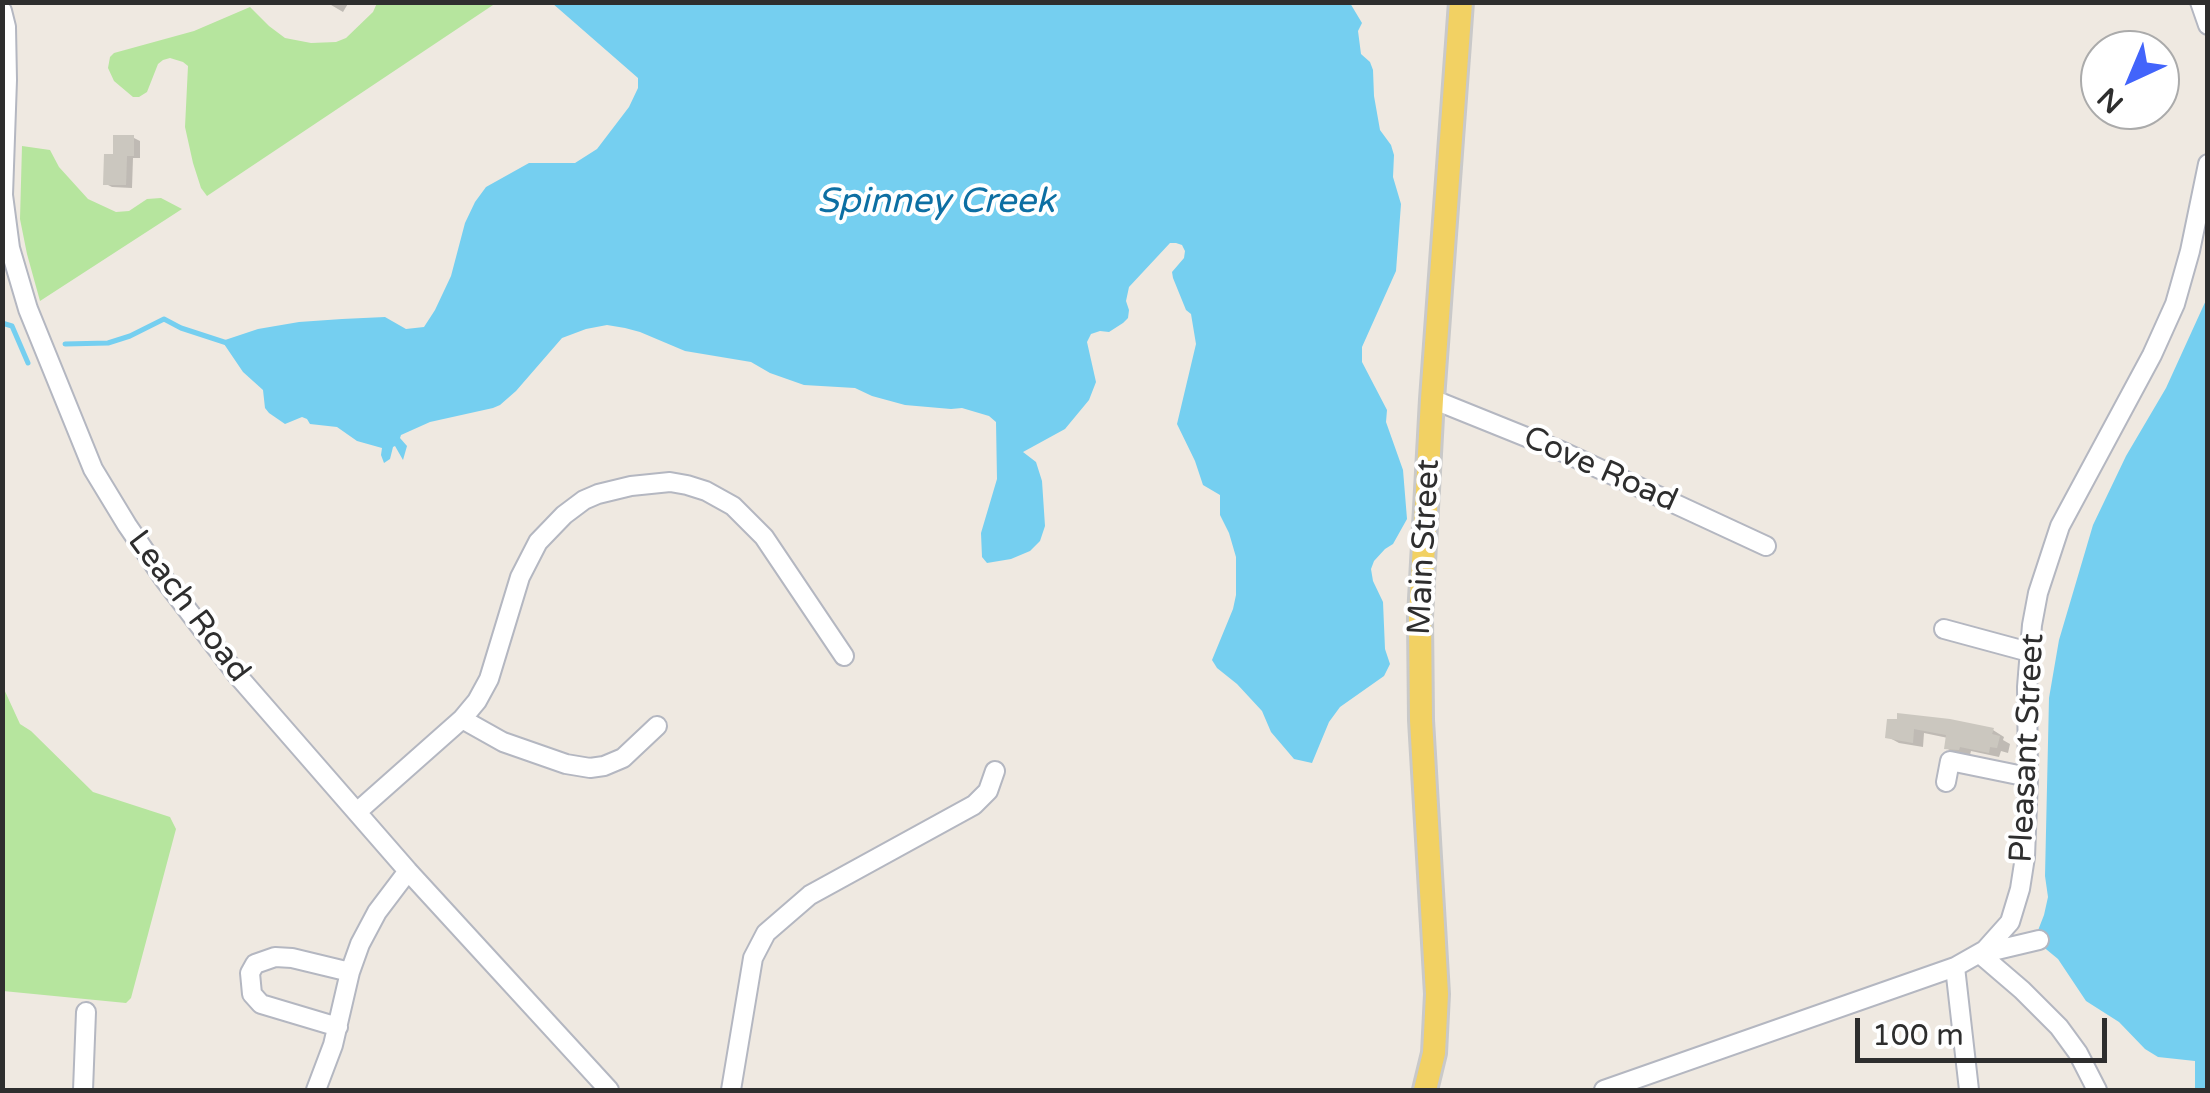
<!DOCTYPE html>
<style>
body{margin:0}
#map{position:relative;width:2210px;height:1093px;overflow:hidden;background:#efe9e1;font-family:"Varela Round",sans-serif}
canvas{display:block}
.frame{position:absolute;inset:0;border:5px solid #2e2e2e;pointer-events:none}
.north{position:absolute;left:2080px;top:30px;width:100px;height:100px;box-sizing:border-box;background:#fff;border:2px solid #ababab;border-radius:50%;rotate:224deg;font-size:28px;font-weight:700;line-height:40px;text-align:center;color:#2e2e2e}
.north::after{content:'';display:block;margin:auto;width:35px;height:45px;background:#4264fb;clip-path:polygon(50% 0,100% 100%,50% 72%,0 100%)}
.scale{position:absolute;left:1855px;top:1018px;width:252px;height:45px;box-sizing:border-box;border:5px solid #2e2e2e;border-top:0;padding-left:12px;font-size:30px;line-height:35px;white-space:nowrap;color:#2e2e2e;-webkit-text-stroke:8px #fff;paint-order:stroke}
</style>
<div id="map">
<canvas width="2210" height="1093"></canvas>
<div class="frame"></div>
<div class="north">N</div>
<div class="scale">100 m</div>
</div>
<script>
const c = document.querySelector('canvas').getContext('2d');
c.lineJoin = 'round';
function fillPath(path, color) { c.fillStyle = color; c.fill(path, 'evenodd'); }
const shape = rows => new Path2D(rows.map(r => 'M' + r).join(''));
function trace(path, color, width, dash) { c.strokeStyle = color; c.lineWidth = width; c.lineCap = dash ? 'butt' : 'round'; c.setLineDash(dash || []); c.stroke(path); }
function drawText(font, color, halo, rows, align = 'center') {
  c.font = font + ' "Varela Round",sans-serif'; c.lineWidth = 8; c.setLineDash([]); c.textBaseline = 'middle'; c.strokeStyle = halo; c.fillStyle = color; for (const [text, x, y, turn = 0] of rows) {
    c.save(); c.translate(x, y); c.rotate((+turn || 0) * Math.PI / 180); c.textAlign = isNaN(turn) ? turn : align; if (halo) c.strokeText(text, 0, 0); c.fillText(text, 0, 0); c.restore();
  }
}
const green = shape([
 [377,3,496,3,207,196,201,188,193,163,185,127,188,66,183,62,170,58,163,60,158,64,147,92,139,97,133,97,114,81,108,68,110,57,114,53,194,31,250,7,269,26,285,38,311,43,336,42,346,38,373,12],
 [22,146,50,150,59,167,88,199,116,212,129,211,147,199,161,198,182,209,40,301,27,254,20,219],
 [3,687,20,724,31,731,93,792,170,817,176,829,131,998,126,1003,3,991]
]);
const water = shape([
 [552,3,1350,3,1362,23,1358,31,1361,54,1370,62,1373,70,1374,96,1380,130,1391,145,1394,155,1393,177,1401,204,1396,271,1362,347,1362,362,1387,410,1386,422,1403,470,1407,519,1393,544,1385,549,1374,561,1371,569,1373,581,1383,602,1385,649,1390,664,1384,676,1340,707,1329,722,1312,763,1294,759,1271,732,1262,711,1237,684,1217,668,1212,660,1233,609,1236,595,1236,557,1229,533,1220,515,1220,495,1203,485,1195,461,1177,424,1196,344,1191,314,1186,310,1173,278,1172,272,1184,258,1185,251,1182,245,1176,243,1170,243,1129,287,1126,301,1129,310,1128,318,1123,323,1109,332,1100,331,1091,334,1087,342,1096,382,1089,400,1065,429,1023,452,1036,462,1042,481,1045,526,1040,541,1030,551,1011,559,987,563,982,557,981,533,997,479,996,422,989,416,962,408,951,409,905,405,872,396,855,388,804,385,770,373,751,362,685,351,640,332,625,328,607,325,586,329,562,338,516,391,500,405,493,408,430,422,401,435,400,438,407,446,403,460,395,446,393,447,390,459,384,463,381,455,382,448,357,441,337,427,310,424,307,419,302,417,285,424,269,413,265,408,263,390,243,372,222,341,258,329,299,322,342,319,385,317,406,329,424,327,435,310,451,276,465,223,475,202,486,187,529,163,575,163,597,149,629,107,638,88,638,78],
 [2207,298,2207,1090,2193,1090,2195,1089,2195,1061,2158,1057,2145,1049,2119,1022,2086,1001,2058,959,2041,945,2037,933,2044,915,2048,897,2045,876,2049,698,2059,640,2093,525,2126,456,2166,388]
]);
const shadow = shape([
 [326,2,349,2,343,12],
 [134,138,140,141,140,158,133,158,132,188,112,187,106,184,116,157],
 [1889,721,1993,730,2004,737,2003,740,2010,744,2008,753,2001,751,1999,757,1971,751,1970,755,1957,754,1946,748,1948,738,1924,733,1923,747,1899,743,1888,737]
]);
const stream = shape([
 [2,323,12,326,28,363],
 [65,344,108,343,130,336,164,319,181,328,227,343]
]);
const building = shape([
 [113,135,134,135,134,156,127,156,126,185,103,185,104,154,113,154],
 [1897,713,1950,719,1994,728,1992,734,2000,736,1997,748,1990,747,1989,753,1960,747,1959,750,1944,749,1946,735,1914,729,1913,743,1885,738,1887,719,1897,719]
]);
const minor = shape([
 [2200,2,2208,25],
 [2,11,6,27,7,80,3,195,10,248,28,309,93,469,127,525,164,579,238,676,408,871,609,1090],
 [1432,399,1561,451,1766,546],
 [1944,629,2029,652],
 [462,719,503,742,566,764,590,768,604,766,623,758,657,726],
 [1946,782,1950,761,2028,777],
 [357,812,462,719,477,701,489,679,520,577,538,542,564,515,584,500,598,494,631,486,670,482,687,485,706,491,733,506,764,537,844,656],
 [1980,954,2022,990,2059,1027,2078,1053,2097,1090],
 [1980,954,2039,940],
 [1955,967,1969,1090],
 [338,1027,261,1004,252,994,250,973,255,964,275,957,292,958,350,972],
 [83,1090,86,1012],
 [316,1090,333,1045,350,972,360,944,377,912,408,871],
 [731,1090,753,958,766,933,810,895,974,805,988,791,995,771],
 [1604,1090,1955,967,1985,950,2010,922,2020,889,2025,857,2028,777,2027,687,2032,625,2038,593,2060,526,2152,355,2175,304,2190,251,2208,164]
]);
const major = shape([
 [1425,1090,1434,1053,1437,994,1421,720,1420,617,1432,399,1461,2]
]);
const streetNames = [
 ["Cove Road",1600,470,24],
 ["Main Street",1425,547,-87],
 ["Leach Road",188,607,53],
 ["Pleasant Street",2028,748,-87]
];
const waterNames = [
 ["Spinney Creek",936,203]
];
fillPath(green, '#b6e59e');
fillPath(water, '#75cff0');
fillPath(shadow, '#0003');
trace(stream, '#75cff0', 5);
fillPath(building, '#cbc7bf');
trace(minor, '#b4b7c1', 22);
trace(major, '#c9c9c9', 28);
trace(minor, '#fff', 18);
trace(major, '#f2d163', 22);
drawText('32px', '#2e2e2e', '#fff', streetNames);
drawText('italic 35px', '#0d6fa3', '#fff', waterNames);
</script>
